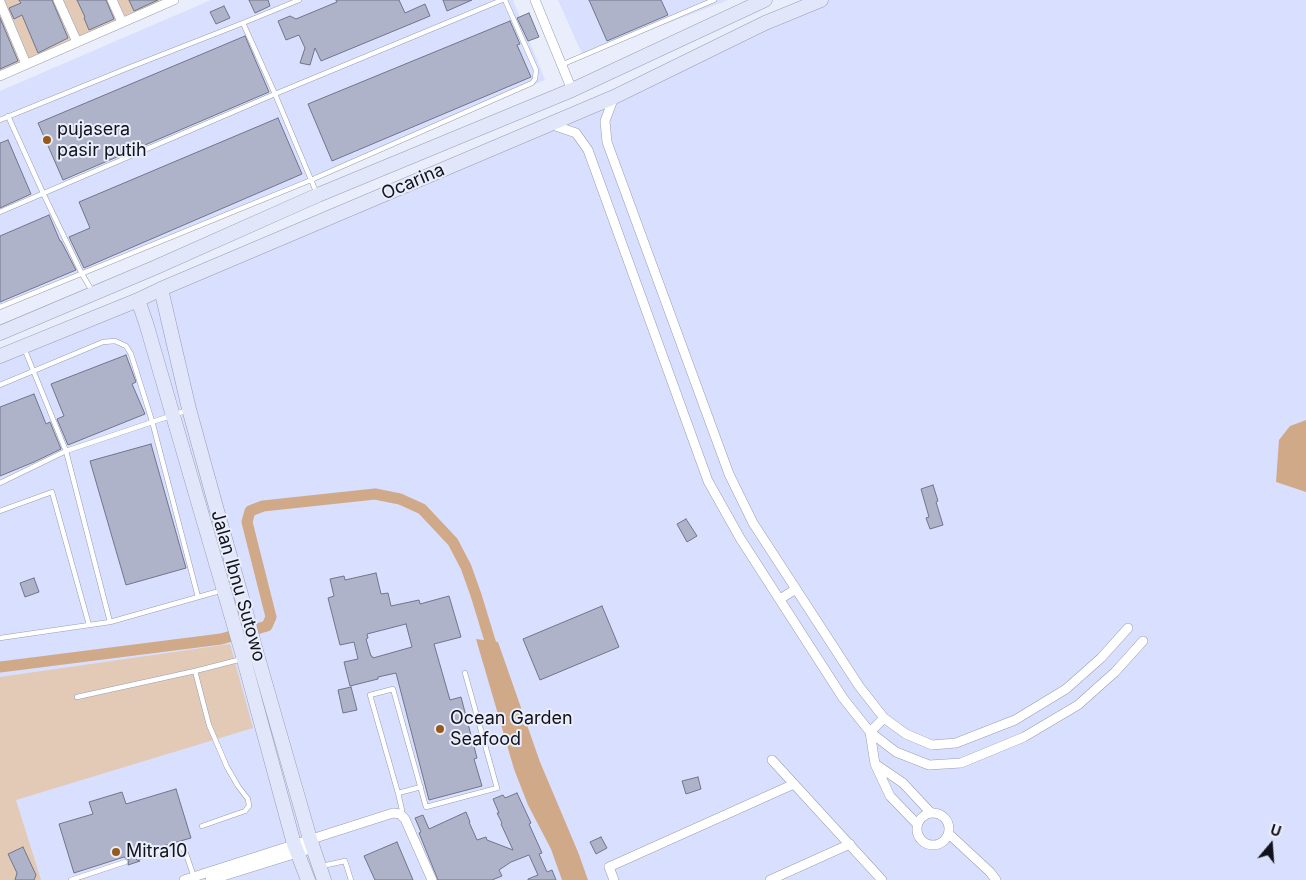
<!DOCTYPE html>
<style>
body{margin:0}
#map{position:relative;width:1306px;height:880px;overflow:hidden;background:#eaedfb;font-family:Inter,sans-serif}
canvas{display:block}
.north{position:absolute;left:1246px;top:820px;width:50px;height:50px;-webkit-text-stroke:4px #eaedfb;paint-order:stroke;rotate:18deg;font-size:14px;font-weight:700;line-height:20px;text-align:center;color:#11131b}
.north::after{content:'';display:block;margin:auto;width:18px;height:22px;background:#11131b;clip-path:polygon(50% 0,100% 100%,50% 72%,0 100%)}
</style>
<div id="map">
<canvas width="1306" height="880"></canvas>
<div class="north">U</div>
</div>
<script>
const c = document.querySelector('canvas').getContext('2d');
c.lineJoin = 'round';
function fillPath(path, color) { c.fillStyle = color; c.fill(path, 'evenodd'); }
const shape = rows => new Path2D(rows.map(r => 'M' + r).join(''));
function trace(path, color, width, dash) { c.strokeStyle = color; c.lineWidth = width; c.lineCap = dash ? 'butt' : 'round'; c.setLineDash(dash || []); c.stroke(path); }
function drawText(font, color, halo, rows, align = 'center') {
  c.font = font + ' Inter,sans-serif'; c.lineWidth = 4; c.setLineDash([]); c.textBaseline = 'middle'; c.strokeStyle = halo; c.fillStyle = color; for (const [text, x, y, turn = 0] of rows) {
    c.save(); c.translate(x, y); c.rotate((+turn || 0) * Math.PI / 180); c.textAlign = isNaN(turn) ? turn : align; if (halo) c.strokeText(text, 0, 0); c.fillText(text, 0, 0); c.restore();
  }
}
const built = shape([
 [211,0,513,0,545,80,0,305,0,91],
 [558,0,728,0,583,56],
 [821,0,1306,0,1306,420,1290,426,1276,482,1306,492,1306,880,0,880,0,356]
]);
const green = shape([
 [0,0,172,0,0,74],
 [230,644,253,728,16,800,41,880,0,880,0,677]
]);
const water = shape([
 [1306,420,1306,492,1276,482,1279,440,1290,426],
 [476,639,498,642,540,762,578,852,588,880,562,880,551,849,528,805,514,769]
]);
const canal = shape([
 [0,667,221,639,267,626,271,617,247,522,250,511,263,506,375,494,400,499,422,509,453,542,466,567,476,595,494,654]
]);
const building = shape([
 [19,0,52,0,68,38,38,53,22,15,14,19,9,8,21,3,19,0],
 [77,0,106,0,114,19,89,30,84,18,85,17,77,0],
 [129,0,158,0,134,11,129,0],
 [249,0,268,0,270,6,255,13,249,0],
 [336,0,399,0,405,13,425,4,430,16,321,61,315,48,310,65,300,63,305,48,299,35,286,40,278,21,290,16,296,19,337,2,336,0],
 [443,0,472,0,447,11,443,0],
 [589,0,661,0,668,15,607,41,589,0],
 [224,6,230,18,216,24,210,12,224,6],
 [529,13,539,37,528,41,517,18,529,13],
 [0,18,18,61,0,69,0,18],
 [510,21,520,44,517,45,531,77,332,161,308,104,510,21],
 [245,36,269,92,63,180,38,123,245,36],
 [278,118,302,174,84,268,69,237,90,228,79,202,278,118],
 [8,140,31,194,0,208,0,143,8,140],
 [49,215,60,241,61,241,76,270,0,302,0,236,49,215],
 [126,355,136,382,132,384,145,414,68,445,57,419,64,416,51,384,126,355],
 [34,394,46,424,50,422,61,449,34,462,0,476,0,407,34,394],
 [151,444,186,568,126,585,90,461,151,444],
 [933,485,938,501,936,502,943,525,930,529,926,518,929,517,921,489,933,485],
 [686,519,697,536,687,542,677,524,686,519],
 [376,573,381,594,388,593,391,606,419,600,420,604,449,596,461,637,434,644,450,700,461,697,477,758,474,759,482,786,429,800,396,673,378,677,378,679,350,686,344,662,358,659,354,642,340,645,328,598,334,596,330,579,344,576,345,580,376,573],
 [406,624,412,647,373,658,372,656,371,656,366,639,368,638,367,634,406,624],
 [34,578,39,592,25,597,20,583,34,578],
 [602,606,619,647,540,680,523,639,602,606],
 [351,687,357,710,343,713,338,690,351,687],
 [698,777,701,789,686,794,682,781,698,777],
 [176,789,191,838,138,853,136,855,135,858,137,860,140,861,128,865,129,860,124,857,74,873,59,824,93,814,89,802,122,792,126,804,176,789],
 [517,793,531,823,529,824,542,853,539,854,547,872,552,870,556,880,528,880,528,879,538,875,529,855,511,862,499,870,502,876,492,880,438,880,419,833,421,832,415,818,423,815,429,829,466,812,470,822,469,822,477,840,486,837,487,840,513,850,501,824,502,823,497,813,499,813,493,799,503,795,505,798,517,793],
 [601,837,607,848,596,854,590,842,601,837],
 [397,842,413,880,375,880,364,856,397,842],
 [23,847,36,875,34,880,15,880,17,873,8,854,23,847]
]);
const lane = shape([
 [243,23,275,94,317,194],
 [561,65,714,0],
 [8,116,43,193,82,274,92,291],
 [0,120,128,68,243,23,299,0],
 [0,212,275,94,502,0],
 [0,307,311,180,532,83,535,79,536,70,505,0],
 [24,348,66,451,110,622],
 [0,385,103,342,115,341,126,346,131,354,152,421,198,597],
 [0,483,66,451,188,410],
 [0,511,52,492,89,625],
 [0,638,110,622,223,590],
 [195,671,209,725,227,767,238,786,248,799,249,806,245,811,202,826],
 [77,697,195,671,242,659],
 [398,793,421,787],
 [400,814,402,810,398,793,370,695,393,689,426,807,497,788,465,673],
 [139,857,179,845,185,851,194,877],
 [322,866,345,861,351,880],
 [71,880,125,862]
]);
const street = shape([
 [58,0,77,42],
 [112,0,122,22],
 [535,0,572,90],
 [0,2,26,64],
 [0,76,174,0],
 [614,97,605,121,607,142,729,474,753,523,859,686,884,718,906,734,932,745,956,743,1015,720,1066,689,1101,658,1128,628],
 [550,124,576,133,588,150,708,481,740,538,843,698,870,732,896,752,929,765,961,763,1024,737,1078,705,1115,672,1143,641],
 [780,599,796,589],
 [884,718,870,732,875,764,890,796,917,824],
 [772,760,882,880],
 [875,764,903,783,930,812],
 '917 829a16 16 0 1 1 32 0a16 16 0 1 1-32 0Z',
 [949,834,990,872,996,880],
 [184,880,393,813,400,814,405,819,432,880],
 [210,880,313,848],
 [614,880,609,867,794,784],
 [770,880,850,844]
]);
const secondary = shape([
 [161,289,189,409,216,507,246,612,254,644,310,839,324,880],
 [138,300,146,323,241,649,294,844,308,880],
 [0,333,154,268,318,195,572,90,765,0],
 [0,356,138,300,161,289,614,97,765,23,821,0]
]);
const markers = [
 [47,140,5,"#965b1b"],
 [440,729,5,"#965b1b"],
 [116,852,5,"#965b1b"]
];
const poiNames = [
 ["pujasera",57,130],
 ["pasir putih",57,151],
 ["Ocean Garden",450,719],
 ["Seafood",450,740],
 ["Mitra10",126,852]
];
const streetNames = [
 ["Ocarina",413,182,-23],
 ["Jalan Ibnu Sutowo",238,586,74]
];
fillPath(built, '#d9dffe');
fillPath(green, '#e3cab6');
fillPath(water, '#d0a988');
trace(canal, '#d0a988', 11);
fillPath(building, '#aeb3ca');
trace(building, '#71768b', 1);
trace(lane, '#999eb5', 5.5);
trace(street, '#999eb5', 10);
trace(secondary, '#999eb5', 15);
trace(lane, '#fff', 4.5);
trace(street, '#fff', 9);
trace(secondary, '#e2e6fb', 14);
for (const [x, y, r, color] of markers) { const dot = new Path2D(); dot.arc(x, y, r, 0, 2 * Math.PI); c.fillStyle = color; c.fill(dot); trace(dot, '#eaedfb', 2); }
drawText('18px', '#11131b', '#eaedfb', poiNames, 'left');
drawText('18px', '#11131b', '#eaedfb', streetNames);
</script>
